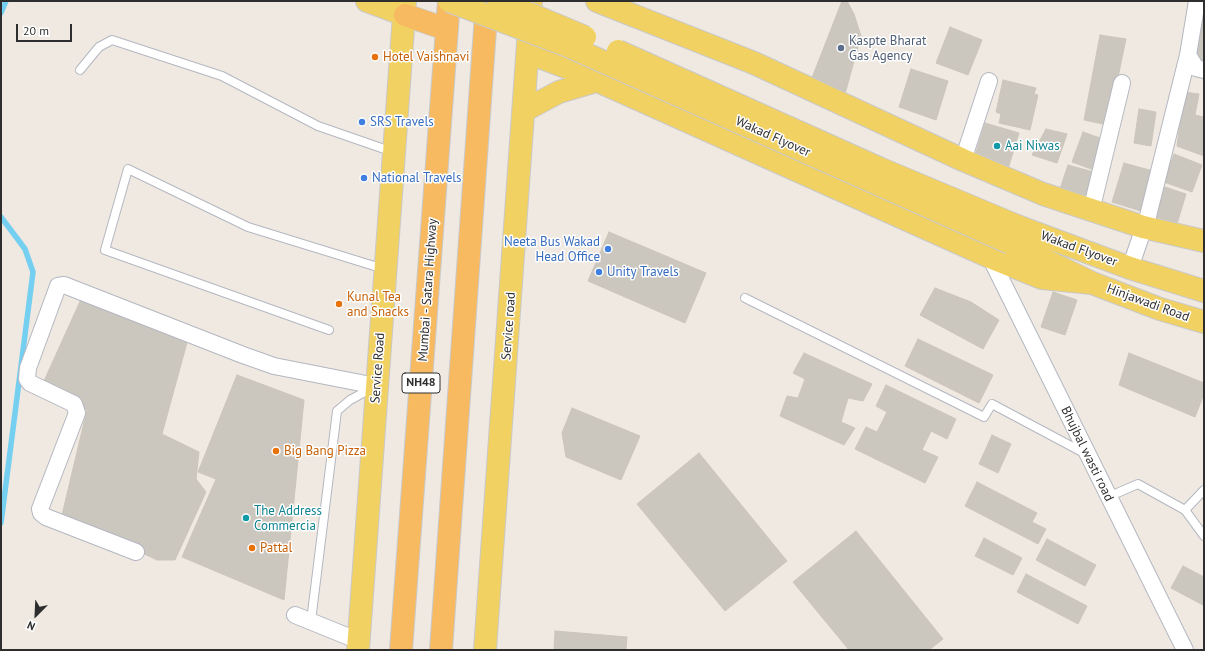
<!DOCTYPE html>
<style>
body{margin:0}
#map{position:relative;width:1205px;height:651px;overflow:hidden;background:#efe9e1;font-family:"PT Sans",sans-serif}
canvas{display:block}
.frame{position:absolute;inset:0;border:2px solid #2e2e2e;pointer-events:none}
.north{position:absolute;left:16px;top:595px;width:40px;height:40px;-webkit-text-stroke:3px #fff;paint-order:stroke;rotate:204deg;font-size:11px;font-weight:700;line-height:16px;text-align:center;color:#2e2e2e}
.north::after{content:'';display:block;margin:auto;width:14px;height:18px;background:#2e2e2e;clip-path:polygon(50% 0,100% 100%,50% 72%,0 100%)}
.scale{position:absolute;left:16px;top:24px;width:56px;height:18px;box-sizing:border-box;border:2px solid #2e2e2e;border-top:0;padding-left:5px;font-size:12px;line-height:14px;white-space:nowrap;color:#2e2e2e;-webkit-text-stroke:3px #fff;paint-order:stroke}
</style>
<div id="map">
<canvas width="1205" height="651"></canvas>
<div class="frame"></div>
<div class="north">N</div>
<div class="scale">20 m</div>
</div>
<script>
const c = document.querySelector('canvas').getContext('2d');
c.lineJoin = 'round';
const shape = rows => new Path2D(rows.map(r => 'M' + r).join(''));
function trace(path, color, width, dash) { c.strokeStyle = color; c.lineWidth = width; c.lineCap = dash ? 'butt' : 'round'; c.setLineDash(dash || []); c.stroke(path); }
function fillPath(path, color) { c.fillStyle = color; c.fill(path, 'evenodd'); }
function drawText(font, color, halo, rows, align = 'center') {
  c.font = font + ' "PT Sans",sans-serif'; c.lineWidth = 3; c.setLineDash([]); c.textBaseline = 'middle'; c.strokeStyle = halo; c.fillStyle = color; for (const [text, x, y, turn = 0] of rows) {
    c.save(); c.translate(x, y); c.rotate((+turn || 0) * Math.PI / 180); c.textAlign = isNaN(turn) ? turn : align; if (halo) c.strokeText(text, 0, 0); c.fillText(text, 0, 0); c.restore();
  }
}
const stream = shape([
 [1,13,6,1],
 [1,217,25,249,33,272,1,523]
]);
const building = shape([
 [842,1,847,1,854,14,861,36,845,94,810,83,842,1],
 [1204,13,1204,62,1195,60,1204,13],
 [950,27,982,40,968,75,936,63,950,27],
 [1100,35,1126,39,1108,125,1084,120,1100,35],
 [911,69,948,81,936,120,899,107,911,69],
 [1003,80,1036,88,1034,94,1038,95,1030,130,999,123,1001,114,996,112,1003,80],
 [1184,92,1199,94,1195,115,1204,117,1204,156,1177,146,1184,92],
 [1139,109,1156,112,1151,146,1134,143,1139,109],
 [985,123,1019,133,1008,169,974,159,985,123],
 [1046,129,1067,134,1057,163,1032,155,1046,129],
 [1083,132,1103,139,1094,170,1072,162,1083,132],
 [1174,154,1202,165,1192,192,1164,182,1174,154],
 [1124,163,1153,171,1141,211,1112,202,1124,163],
 [1068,165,1097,173,1089,201,1059,192,1068,165],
 [1165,187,1186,194,1177,224,1156,217,1165,187],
 [609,232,706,273,685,323,588,281,609,232],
 [935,288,971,302,999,320,983,349,920,315,935,288],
 [1053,292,1077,300,1065,335,1041,327,1053,292],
 [82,297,188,339,162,434,199,452,196,479,206,492,175,560,157,560,62,515,87,410,57,396,44,381,82,297],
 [918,339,993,375,979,403,905,366,918,339],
 [804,353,872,384,863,401,848,398,841,422,855,428,844,445,780,416,787,396,798,398,805,379,793,373,804,353],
 [1129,353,1204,383,1204,394,1195,417,1119,385,1129,353],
 [237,375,304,400,284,600,182,557,216,479,198,472,237,375],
 [886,385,956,419,947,439,931,431,922,450,938,457,925,483,855,449,866,427,877,432,887,412,876,406,886,385],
 [572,408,640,436,621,480,566,457,562,433,572,408],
 [992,435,1011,444,998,473,979,464,992,435],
 [699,453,787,561,725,611,637,504,699,453],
 [977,482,1037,513,1032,522,1046,529,1038,544,965,506,977,482],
 [856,531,943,639,929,650,849,650,793,582,856,531],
 [984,538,1022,558,1013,575,975,556,984,538],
 [1047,539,1096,565,1085,586,1036,560,1047,539],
 [1183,566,1204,577,1203,605,1171,588,1183,566],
 [1026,574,1087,606,1078,624,1017,592,1026,574],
 [555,631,627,637,626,650,554,650,555,631]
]);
const service = shape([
 [80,70,99,47,112,40,222,76,318,126,393,152],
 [745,298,984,417,992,404,1086,454],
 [329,330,105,250,128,169,248,227,384,269],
 [1108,497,1138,484,1185,510,1204,536],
 [1185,510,1204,490],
 [311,621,337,411,350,400,374,387]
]);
const minor = shape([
 [1197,1,1188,55,1196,68,1204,70],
 [963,160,989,81],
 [1091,211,1122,83],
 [990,257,1185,650],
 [1130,268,1148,216,1188,55],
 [136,552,46,517,41,513,40,509,77,413,74,404,30,383,27,379,28,368,58,286,64,285,243,355,274,366,376,386],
 [295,615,359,641]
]);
const primary = shape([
 [367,1,405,15],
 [597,1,754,63,963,160,1043,194,1143,227,1204,241],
 [529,53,571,69,990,257,1042,278,1092,283],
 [525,110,559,92,596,81],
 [1017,226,1130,268,1204,291],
 [1010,243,1092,283,1160,309,1204,322],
 [358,650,405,1],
 [485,650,531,1]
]);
const trunk = shape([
 [405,15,446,29],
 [401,650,449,1],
 [441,650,487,1]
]);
const primaryBridge = shape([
 [449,1,568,46,1010,243],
 [499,1,585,37],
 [618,51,881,169,1017,226]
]);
const markers = [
 [841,48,4,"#5c6f8a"],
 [375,57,4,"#e8710a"],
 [362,122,4,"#3f7fe0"],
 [997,146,4,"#0f9aa8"],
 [364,178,4,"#3f7fe0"],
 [608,249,4,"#3f7fe0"],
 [599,272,4,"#3f7fe0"],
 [339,304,4,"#e8710a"],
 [276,451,4,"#e8710a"],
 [246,518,4,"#0f9aa8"],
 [252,548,4,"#e8710a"]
];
const shields = [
 [421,383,38]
];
const shieldNames = [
 ["NH48",421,383]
];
const serviceNames = [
 ["Kaspte Bharat",849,41],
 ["Gas Agency",849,56]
];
const foodNames = [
 ["Hotel Vaishnavi",383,57],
 ["Kunal Tea",347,297],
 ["and Snacks",347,312],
 ["Big Bang Pizza",284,451],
 ["Pattal",260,548]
];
const shopNames = [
 ["SRS Travels",370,122],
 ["National Travels",372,178],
 ["Neeta Bus Wakad",600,242,"right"],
 ["Head Office",600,257,"right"],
 ["Unity Travels",607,272]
];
const streetNames = [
 ["Wakad Flyover",773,137,24],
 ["Wakad Flyover",1079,249,20],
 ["Mumbai - Satara Highway",428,290,-86],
 ["Hinjawadi Road",1148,303,20],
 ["Service road",509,326,-86],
 ["Service Road",378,368,-86],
 ["Bhujbal wasti road",1087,454,64]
];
const cultureNames = [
 ["Aai Niwas",1005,146],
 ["The Address",254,511],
 ["Commercia",254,526]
];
trace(stream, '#75cff0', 5.5);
fillPath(building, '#cbc7bf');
trace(building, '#cbc5ba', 1);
trace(service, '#b4b7c1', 10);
trace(minor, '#b4b7c1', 18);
trace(primary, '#c9c9c9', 24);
trace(trunk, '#c9c9c9', 24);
trace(service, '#fff', 8);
trace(minor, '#fff', 16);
trace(primary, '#f2d163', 22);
trace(trunk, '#f8ba60', 22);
trace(primaryBridge, '#c9c9c9', 24, []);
trace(primaryBridge, '#f2d163', 22);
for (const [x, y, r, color] of markers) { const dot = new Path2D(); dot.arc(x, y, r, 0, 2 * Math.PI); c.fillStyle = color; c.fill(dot); trace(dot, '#fff', 1.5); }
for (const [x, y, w] of shields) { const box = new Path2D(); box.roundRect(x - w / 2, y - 10, w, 20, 3); c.fillStyle = '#fff'; c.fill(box); trace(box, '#2e2e2e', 1); }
drawText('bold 12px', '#2e2e2e', null, shieldNames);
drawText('13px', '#4e5e75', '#fff', serviceNames, 'left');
drawText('13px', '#c56008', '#fff', foodNames, 'left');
drawText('13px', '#366cbe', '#fff', shopNames, 'left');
drawText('13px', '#2e2e2e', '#fff', streetNames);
drawText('13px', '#0d838f', '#fff', cultureNames, 'left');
</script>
